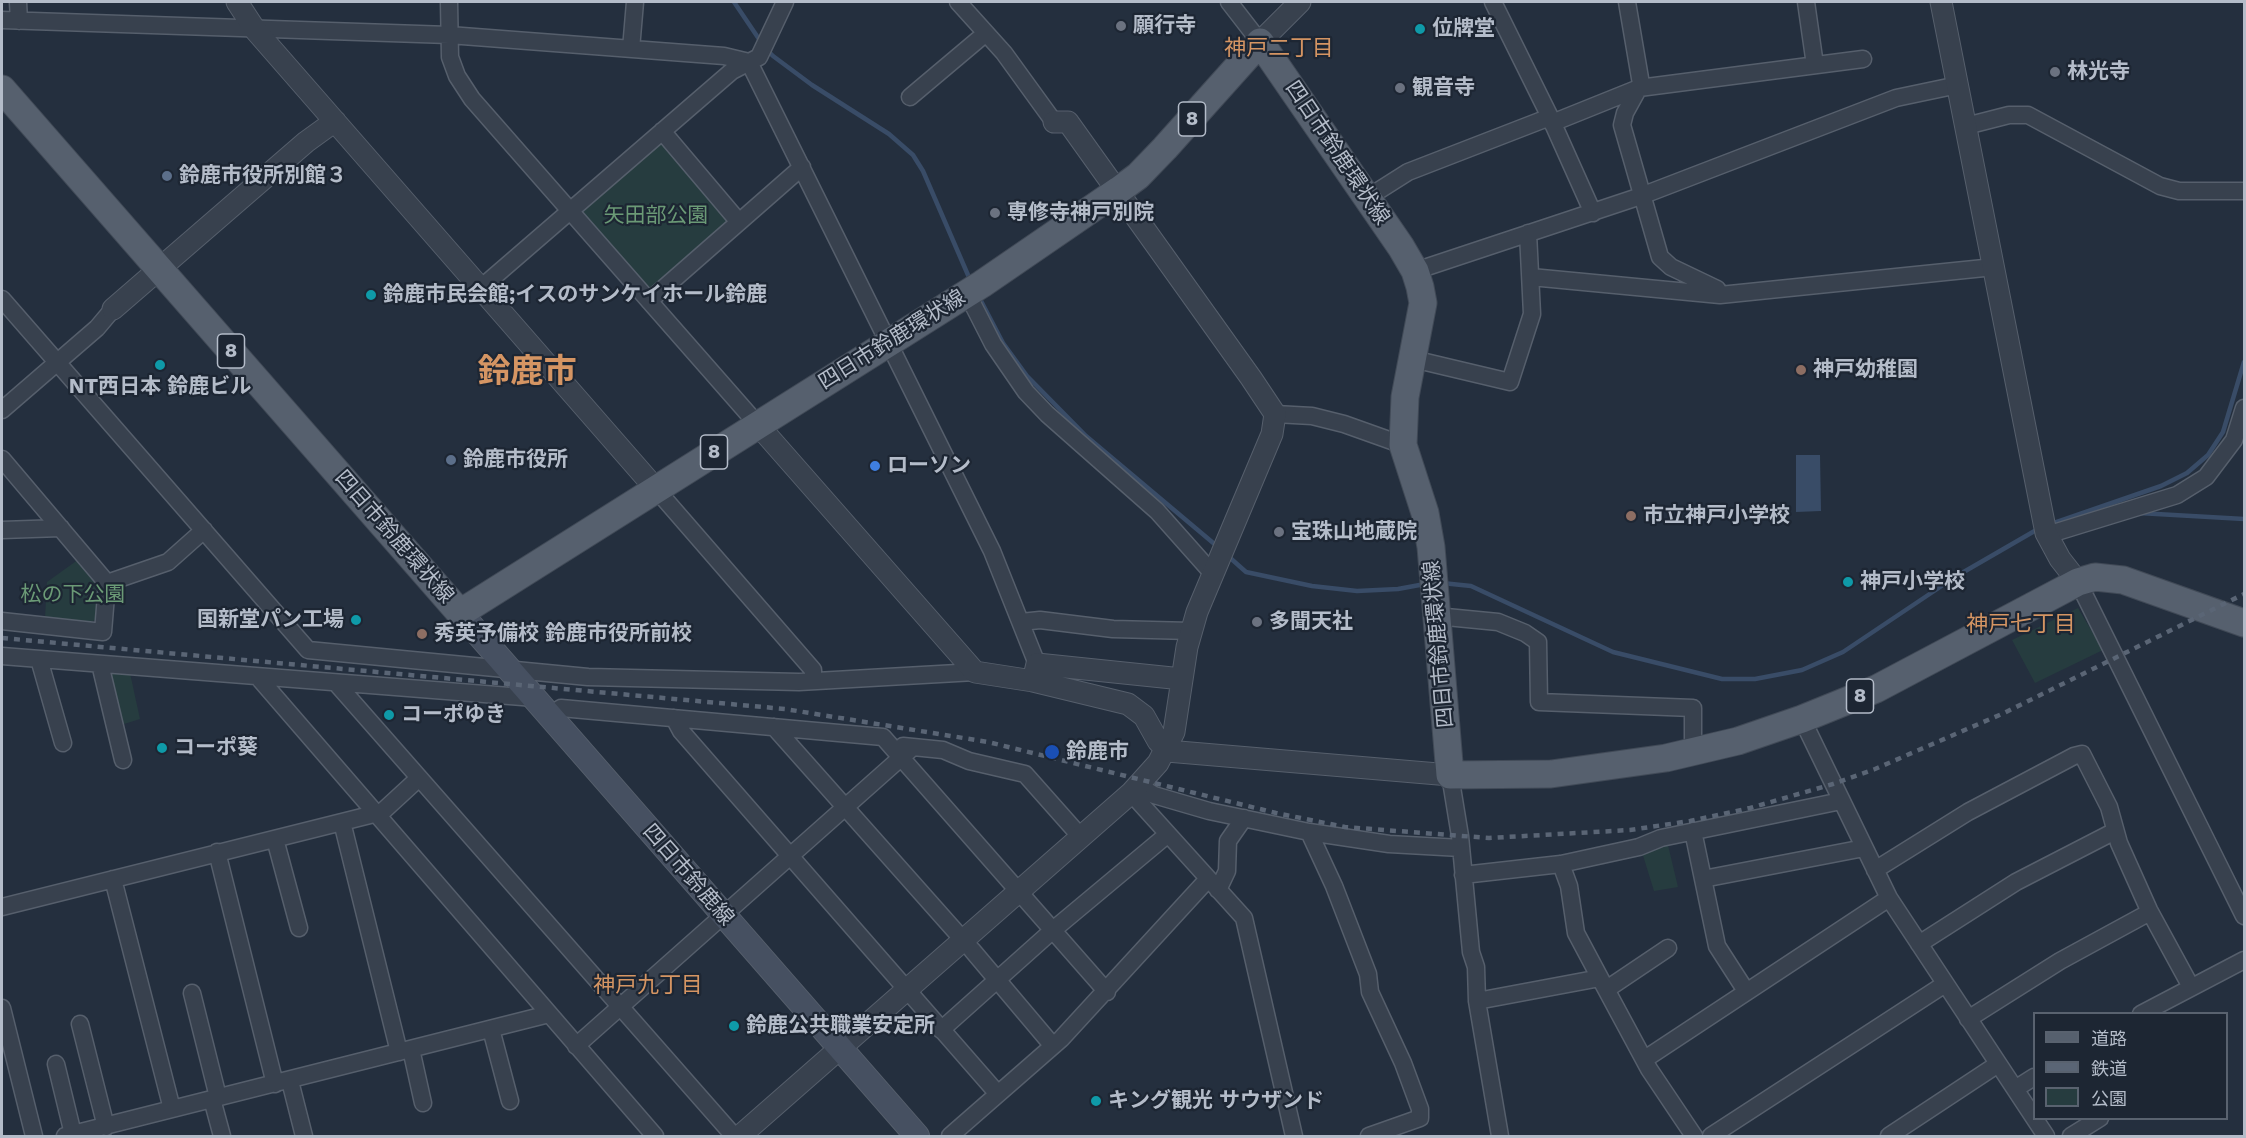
<!DOCTYPE html>
<meta charset="utf-8">
<style>
body{margin:0}
#map{position:relative;width:2246px;height:1138px;overflow:hidden;background:#242f3e;font-family:"Work Sans","Noto Sans JP",sans-serif}
canvas{display:block}
.frame{position:absolute;inset:0;border:3px solid #b4bcc9;pointer-events:none}
.legend{position:absolute;left:2033px;top:1012px;width:195px;height:108px;box-sizing:border-box;background:#1d2633;border:2px solid #59626f;margin:0;padding:8px 10px;list-style:none;font-size:18px;color:#b4bcc9}
.legend li{display:flex;align-items:center;gap:12px;height:30px}
.legend b{width:30px;border:2px solid #59626f}
</style>
<div id="map">
<canvas width="2246" height="1138"></canvas>
<div class="frame"></div>
<ul class="legend">
<li><b style="height:8px;background:#56606e"></b>道路</li>
<li><b style="height:8px;background:#5a6575"></b>鉄道</li>
<li><b style="height:16px;background:#263c3f"></b>公園</li>
</ul>
</div>
<script>
const c = document.querySelector('canvas').getContext('2d');
c.lineJoin = 'round';
function fillPath(path, color) { c.fillStyle = color; c.fill(path, 'evenodd'); }
const shape = rows => new Path2D(rows.map(r => 'M' + r).join(''));
function trace(path, color, width, dash) { c.strokeStyle = color; c.lineWidth = width; c.lineCap = dash ? 'butt' : 'round'; c.setLineDash(dash || []); c.stroke(path); }
function drawText(font, color, halo, rows, align = 'center') {
  c.font = font + ' "Work Sans","Noto Sans JP",sans-serif'; c.lineWidth = 4.5; c.setLineDash([]); c.textBaseline = 'middle'; c.strokeStyle = halo; c.fillStyle = color; for (const [text, x, y, turn = 0] of rows) {
    c.save(); c.translate(x, y); c.rotate((+turn || 0) * Math.PI / 180); c.textAlign = isNaN(turn) ? turn : align; if (halo) c.strokeText(text, 0, 0); c.fillText(text, 0, 0); c.restore();
  }
}
const green = shape([
 [658,143,666,143,729,216,727,223,652,288,646,288,583,215,583,208],
 [79,559,96,579,99,592,97,618,92,622,45,618,47,582],
 [2078,608,2103,650,2035,683,2012,640],
 [106,671,130,673,140,719,121,725],
 [1667,841,1678,887,1654,891,1641,849]
]);
const water = shape([
 [1796,455,1820,455,1821,511,1796,512]
]);
const stream = shape([
 [734,2,761,42],
 [766,49,773,56,812,85,889,134,913,155,923,171,971,282],
 [979,297,1003,343,1027,376,1086,436,1218,547],
 [2139,513,2244,519],
 [2051,524,2161,486,2187,473,2208,455,2223,432,2244,362],
 [1228,556,1246,572,1312,586,1357,591,1398,589,1425,584],
 [1442,583,1471,586,1613,652,1722,679,1755,679,1802,670,1843,652,1955,577,2038,529]
]);
const minor = shape([
 [18,2,19,21],
 [449,2,450,57,457,76,472,99,758,425],
 [958,2,1004,53,1054,122],
 [1229,2,1260,42],
 [1493,2,1550,117,1593,213],
 [1627,2,1641,84,1625,113,1622,125,1660,257,1671,267,1717,289,1720,294],
 [1806,2,1815,65],
 [2,20,449,35,724,56,749,62,992,551,1037,664],
 [631,49,635,2],
 [910,97,986,33],
 [1552,123,1639,88,1863,59],
 [1966,126,2009,115,2028,115,2160,186,2179,191,2244,191],
 [662,131,739,222],
 [1367,198,1408,172,1550,117],
 [1415,271,1641,196,1896,98,1958,85],
 [1531,277,1720,295,1994,267],
 [482,287,732,71,759,57,785,2],
 [967,293,993,344,1026,392,1047,414,1157,511,1213,574],
 [2,299,308,650,588,677,799,682,975,672],
 [649,301,802,167],
 [1413,359,1510,382,1532,314,1528,233],
 [2,410,97,328,113,309],
 [1275,414,1312,416,1344,424,1403,445],
 [2,459,107,583,103,632,2,621],
 [655,488,813,670,813,679],
 [2,530,61,528],
 [2047,535,2177,495,2206,477,2234,440,2244,408],
 [2078,582,2244,916],
 [107,583,168,562,204,530],
 [1436,616,1498,622,1525,633,1538,642,1539,702,1693,708,1693,753],
 [1021,622,1040,620,1113,629,1191,631],
 [2,656,535,698],
 [39,659,63,743],
 [100,664,123,760],
 [258,677,655,1136],
 [336,683,734,1136],
 [550,715,561,708,883,737,1107,992],
 [674,718,681,731,998,1094],
 [1802,719,1889,898,2046,1136],
 [774,727,972,950,1053,1046],
 [903,746,943,750,969,761,1025,774,1080,836],
 [1450,775,1460,836,1471,952,1476,967,1477,1001,1500,1136],
 [1138,785,1154,795,1209,811,1309,832,1389,844,1461,848],
 [1131,793,1244,918,1294,1136],
 [342,822,399,1052],
 [1693,831,1717,946,1746,991],
 [1309,832,1334,886,1368,974,1370,992,1403,1063,1420,1109,1420,1118,1369,1136],
 [275,839,299,928],
 [217,852,275,1084],
 [1561,864,1569,886,1576,933,1600,978],
 [1875,870,1968,812,2074,756,2082,754,2109,807,2119,843,2149,910,2191,987],
 [1463,875,1561,864,1639,847,1661,838,1841,801],
 [113,879,172,1109],
 [1703,879,1864,848],
 [1218,890,1227,871,1228,841,1244,818],
 [2,907,382,812,419,778],
 [1919,944,2016,882,2115,831],
 [1607,989,1668,948],
 [192,993,218,1097],
 [1477,1001,1600,978,1649,1069,1694,1136],
 [2,1008,34,1136],
 [2141,1014,2244,960],
 [1968,1019,2060,961,2150,912],
 [80,1024,106,1127],
 [491,1029,510,1101],
 [941,1030,1053,930,1168,834],
 [576,1046,913,747],
 [411,1049,423,1103],
 [1645,1059,1889,898],
 [56,1064,73,1134],
 [290,1081,304,1136],
 [2015,1089,2034,1077],
 [212,1099,222,1136],
 [65,1136,549,1014],
 [950,1136,1061,1039,1208,879],
 [1711,1136,1945,984],
 [1889,1136,1998,1064],
 [2071,1136,2100,1118]
]);
const tertiary = shape([
 [237,2,256,31,655,488],
 [1941,2,2046,533,2060,559,2078,582],
 [1260,42,1300,2],
 [113,309,306,142,335,121],
 [758,425,975,672,1033,681],
 [1182,679,1037,664,1033,681,1128,704,1144,716,1158,741,1167,751,1450,775],
 [740,1136,1131,793,1158,763,1174,732,1187,647,1197,612,1272,434,1275,414,1251,378,1068,122,1054,122]
]);
const secondary = shape([
 [460,613,917,1136]
]);
const primary = shape([
 [2,89,460,613,982,284,1119,190,1138,176,1165,148,1260,42,1401,247,1415,271,1420,287,1423,303,1405,397,1403,445,1425,513,1431,547,1450,775,1551,774,1666,758,1738,741,1802,719,1876,689,2078,582,2095,577,2123,580,2244,623]
]);
const rail = shape([
 [2,638,785,709,988,742,1276,813,1345,827,1489,838,1630,830,1690,821,1750,808,1833,784,1875,769,2004,713,2244,594]
]);
const markers = [
 [1121,26,6,"#6b7280"],
 [1420,29,6,"#0f9aa8"],
 [2055,72,6,"#6b7280"],
 [1400,88,6,"#6b7280"],
 [167,176,6,"#5c6f8a"],
 [995,213,6,"#6b7280"],
 [371,295,6,"#0f9aa8"],
 [160,365,6,"#0f9aa8"],
 [1801,370,6,"#8d6e63"],
 [451,460,6,"#5c6f8a"],
 [875,466,6,"#3f7fe0"],
 [1631,516,6,"#8d6e63"],
 [1279,532,6,"#6b7280"],
 [1848,582,6,"#0f9aa8"],
 [356,620,6,"#0f9aa8"],
 [1257,622,6,"#6b7280"],
 [422,634,6,"#8d6e63"],
 [389,715,6,"#0f9aa8"],
 [162,748,6,"#0f9aa8"],
 [1052,752,8,"#1a4fb4"],
 [734,1026,6,"#0f9aa8"],
 [1096,1101,6,"#0f9aa8"]
];
const shields = [
 [1192,119,27],
 [231,351,27],
 [714,452,27],
 [1860,696,27]
];
const shieldNames = [
 ["8",1192,119],
 ["8",231,351],
 ["8",714,452],
 ["8",1860,696]
];
const poiNames = [
 ["願行寺",1133,26],
 ["位牌堂",1432,29],
 ["林光寺",2067,72],
 ["観音寺",1412,88],
 ["鈴鹿市役所別館３",179,176],
 ["専修寺神戸別院",1007,213],
 ["鈴鹿市民会館;イスのサンケイホール鈴鹿",383,295],
 ["神戸幼稚園",1813,370],
 ["NT西日本 鈴鹿ビル",160,387,"center"],
 ["鈴鹿市役所",463,460],
 ["ローソン",887,466],
 ["市立神戸小学校",1643,516],
 ["宝珠山地蔵院",1291,532],
 ["神戸小学校",1860,582],
 ["国新堂パン工場",344,620,"right"],
 ["多聞天社",1269,622],
 ["秀英予備校 鈴鹿市役所前校",434,634],
 ["コーポゆき",401,715],
 ["コーポ葵",174,748],
 ["鈴鹿市",1066,752],
 ["鈴鹿公共職業安定所",746,1026],
 ["キング観光 サウザンド",1108,1101]
];
const streetNames = [
 ["四日市鈴鹿環状線",1337,153,56],
 ["四日市鈴鹿環状線",892,340,-32],
 ["四日市鈴鹿環状線",394,537,49],
 ["四日市鈴鹿環状線",1439,644,-95],
 ["四日市鈴鹿線",688,875,49]
];
const parkNames = [
 ["矢田部公園",656,216],
 ["松の下公園",73,595]
];
const neighbourhoodNames = [
 ["神戸二丁目",1279,49],
 ["神戸七丁目",2021,625],
 ["神戸九丁目",648,986]
];
const townNames = [
 ["鈴鹿市",527,372]
];
fillPath(green, '#263c3f');
fillPath(water, '#394c67');
trace(stream, '#394c67', 4.5);
trace(minor, '#565f6c', 19);
trace(tertiary, '#565f6c', 23);
trace(secondary, '#565f6c', 26);
trace(primary, '#414a57', 29);
trace(minor, '#38414e', 16);
trace(tertiary, '#38414e', 21);
trace(secondary, '#465061', 24);
trace(primary, '#56606e', 27);
trace(rail, '#5a6575', 4.5, [6, 6]);
for (const [x, y, r, color] of markers) { const dot = new Path2D(); dot.arc(x, y, r, 0, 2 * Math.PI); c.fillStyle = color; c.fill(dot); trace(dot, '#1d2633', 2); }
for (const [x, y, w] of shields) { const box = new Path2D(); box.roundRect(x - w / 2, y - 17, w, 34, 4.5); c.fillStyle = '#1d2633'; c.fill(box); trace(box, '#b4bcc9', 1.5); }
drawText('bold 20px', '#b4bcc9', null, shieldNames);
drawText('bold 21px', '#b4bcc9', '#1d2633', poiNames, 'left');
drawText('21px', '#b4bcc9', '#1d2633', streetNames);
drawText('21px', '#6b9a76', '#1d2633', parkNames);
drawText('22px', '#d59563', '#1d2633', neighbourhoodNames);
drawText('bold 33px', '#d59563', '#1d2633', townNames);
</script>
